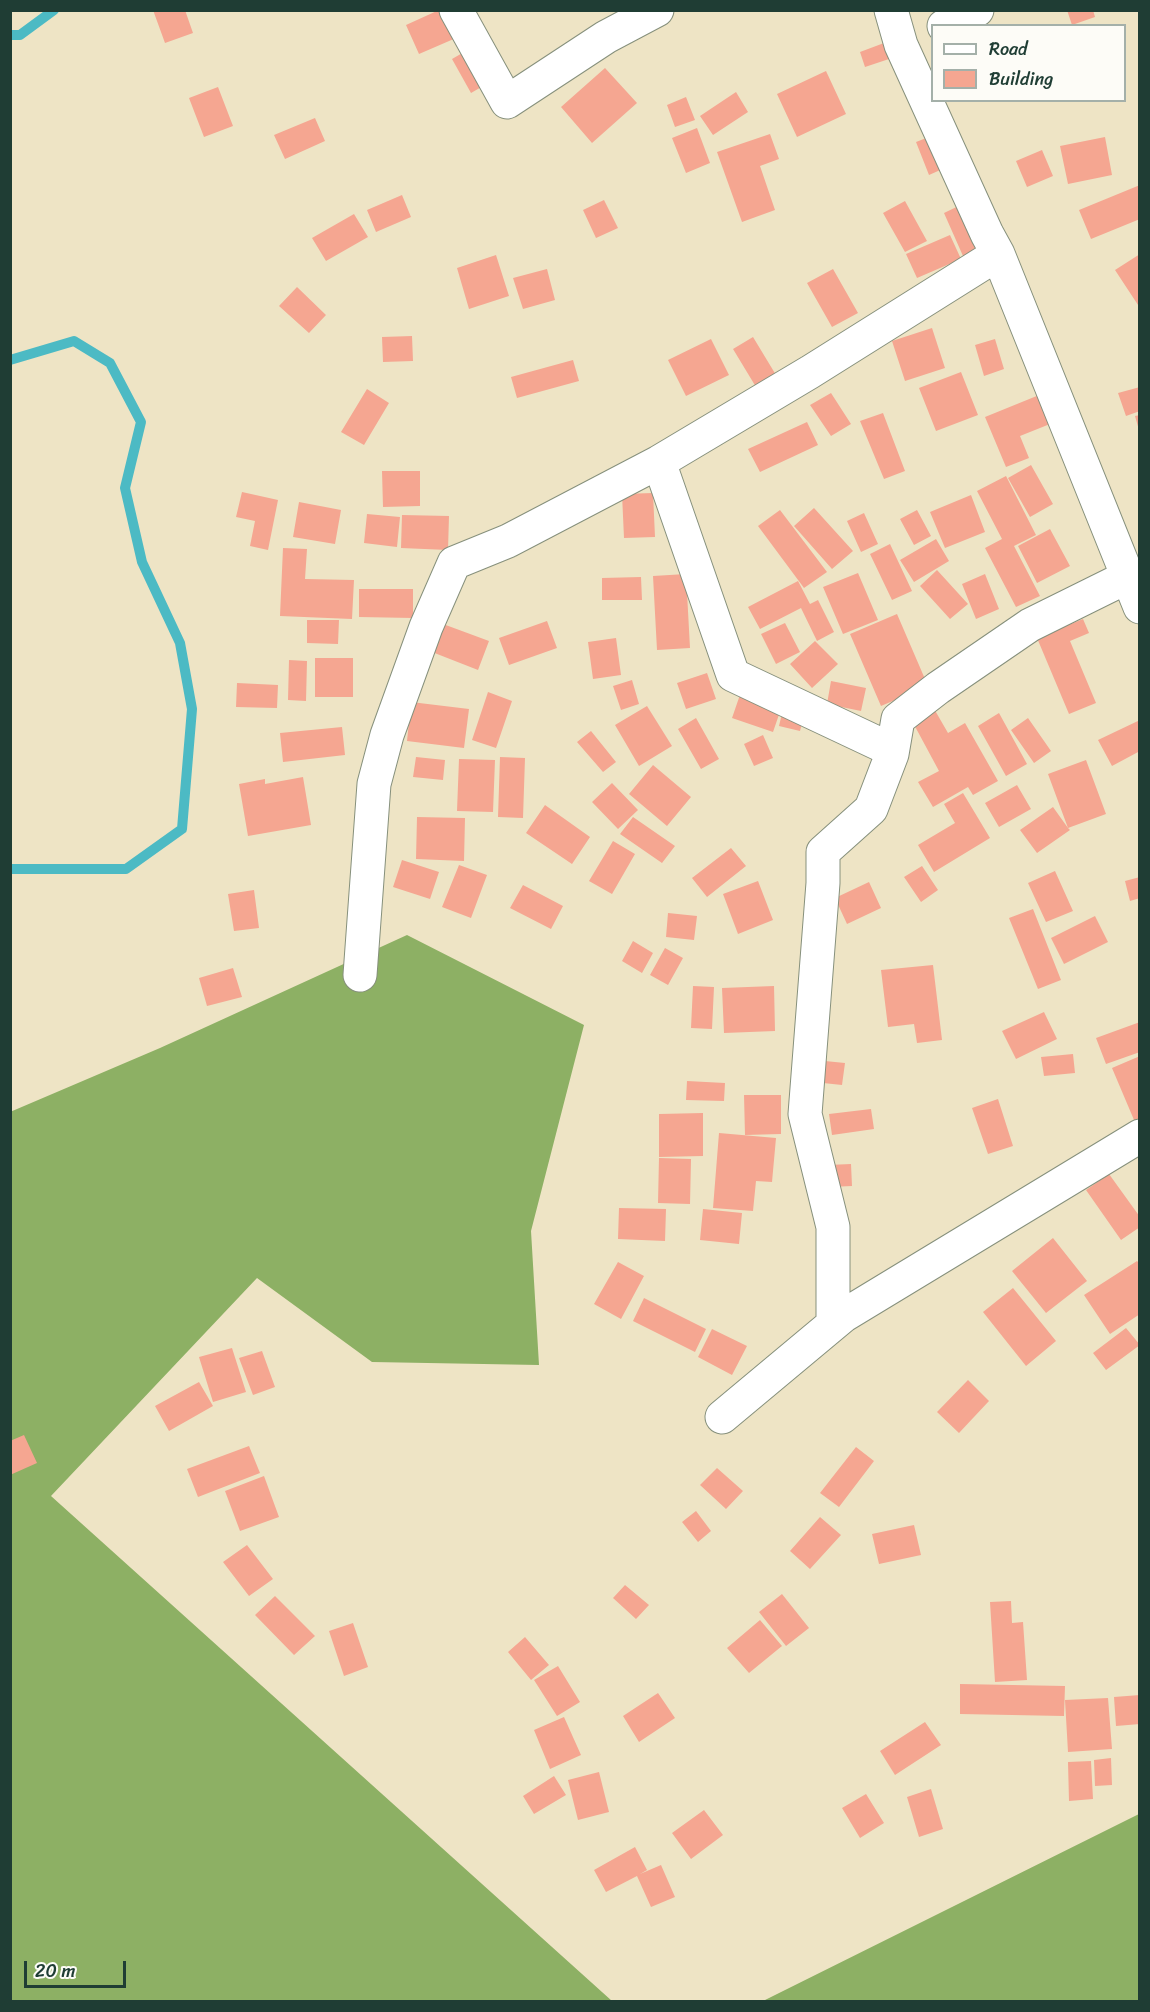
<!DOCTYPE html>
<style>
body{margin:0}
#map{position:relative;width:1150px;height:2012px;overflow:hidden;background:#eee4c5;font-family:Sriracha,sans-serif}
canvas{display:block}
.frame{position:absolute;inset:0;border:12px solid #1f3d34;pointer-events:none}
.legend{position:absolute;left:931px;top:24px;width:195px;height:78px;box-sizing:border-box;background:#fdfcf7;border:2px solid #a4b0a9;margin:0;padding:8px 10px;list-style:none;font-size:18px;color:#1f3d34}
.legend li{display:flex;align-items:center;gap:12px;height:30px}
.legend b{width:30px;border:2px solid #a4b0a9}
.scale{position:absolute;left:24px;top:1961px;width:102px;height:27px;box-sizing:border-box;border:3px solid #1f3d34;border-top:0;padding-left:8px;font-size:18px;line-height:21px;white-space:nowrap;color:#1f3d34;-webkit-text-stroke:4px #fdfcf7;paint-order:stroke}
</style>
<div id="map">
<canvas width="1150" height="2012"></canvas>
<div class="frame"></div>
<ul class="legend">
<li><b style="height:8px;background:#fff"></b>Road</li>
<li><b style="height:16px;background:#f5a691"></b>Building</li>
</ul>
<div class="scale">20 m</div>
</div>
<script>
const c = document.querySelector('canvas').getContext('2d');
c.lineJoin = 'round';
function fillPath(path, color) { c.fillStyle = color; c.fill(path, 'evenodd'); }
const shape = rows => new Path2D(rows.map(r => 'M' + r).join(''));
function trace(path, color, width, dash) { c.strokeStyle = color; c.lineWidth = width; c.lineCap = dash ? 'butt' : 'round'; c.setLineDash(dash || []); c.stroke(path); }
const forest = shape([
 [407,935,584,1025,531,1231,539,1365,372,1362,257,1278,51,1496,612,2001,11,2001,10,1112,160,1048],
 [1139,1814,1139,2001,763,2001]
]);
const stream = shape([
 [10,35,20,35,54,10],
 [10,360,74,341,110,363,141,422,125,488,142,562,180,643,192,709,182,829,126,869,10,869]
]);
const building = shape([
 [153,10,185,10,193,33,165,43],
 [439,10,444,10,456,38,419,54,406,25],
 [1067,10,1093,10,1095,17,1072,25],
 [892,40,898,56,865,67,860,52],
 [471,48,490,82,471,93,452,59],
 [605,68,637,103,592,143,561,107],
 [826,71,846,114,797,137,777,94],
 [218,87,233,126,204,137,189,98],
 [736,92,748,112,713,135,700,116],
 [686,97,695,120,675,127,667,105],
 [315,118,325,141,285,159,274,135],
 [697,128,710,163,686,173,672,138],
 [770,134,779,159,760,166,775,210,742,222,717,152],
 [934,135,947,167,929,175,916,142],
 [1105,137,1112,175,1068,184,1060,146],
 [1042,150,1053,176,1027,187,1016,161],
 [1140,185,1140,219,1091,239,1079,210],
 [402,195,411,217,376,232,367,210],
 [604,200,618,228,596,238,583,210],
 [905,201,927,241,905,252,883,213],
 [969,201,988,245,963,256,944,213],
 [354,214,368,237,326,261,312,238],
 [950,235,961,259,917,278,906,254],
 [1140,254,1140,308,1115,270],
 [496,255,509,296,469,309,457,268],
 [547,269,555,300,523,309,513,278],
 [833,269,858,313,832,327,807,283],
 [297,287,326,315,309,333,279,306],
 [932,328,945,368,905,381,892,341],
 [412,336,413,361,383,362,382,337],
 [753,337,776,375,756,387,733,349],
 [711,339,729,375,686,396,668,360],
 [995,339,1004,369,984,376,975,345],
 [573,360,579,381,517,398,511,377],
 [961,372,978,415,936,431,919,388],
 [1140,387,1140,411,1126,416,1118,393],
 [367,389,389,403,364,445,341,432],
 [1049,391,1060,420,1020,436,1029,458,1006,467,985,417],
 [831,393,851,424,831,436,810,405],
 [883,413,905,471,884,479,860,421],
 [1140,415,1140,430,1139,430,1135,416],
 [807,422,818,445,760,472,748,449],
 [1031,465,1053,504,1030,517,1008,478],
 [382,471,420,471,420,506,383,507],
 [1006,476,1036,535,1014,546,1040,596,1016,607,985,548,1002,539,977,491],
 [242,492,278,500,268,550,250,546,255,521,236,517],
 [653,493,655,537,624,538,622,494],
 [971,495,985,532,945,548,930,512],
 [299,502,341,510,335,544,293,537],
 [814,508,853,551,832,569,794,526],
 [780,510,827,572,804,588,758,526],
 [917,510,931,536,914,545,900,519],
 [864,513,878,544,861,552,847,521],
 [367,514,400,517,397,547,364,543],
 [402,515,449,516,448,550,401,548],
 [1050,529,1070,566,1037,583,1018,546],
 [936,539,949,561,914,582,900,560],
 [890,544,912,591,892,600,870,554],
 [283,548,307,549,305,579,354,580,352,619,280,616],
 [937,570,968,604,950,619,920,586],
 [858,573,878,620,843,634,823,587],
 [686,574,690,648,657,650,653,576],
 [985,574,999,609,976,619,962,584],
 [641,577,642,600,602,600,602,578],
 [798,581,810,604,818,600,834,632,817,641,801,608,760,629,748,607],
 [359,589,413,589,413,618,359,617],
 [897,614,928,686,881,706,850,634],
 [1083,619,1089,633,1070,641,1096,703,1069,714,1037,638],
 [307,620,339,620,338,644,307,643],
 [547,621,557,648,509,665,499,638],
 [785,623,800,652,776,664,761,634],
 [443,624,489,641,478,670,432,652],
 [616,638,621,675,593,679,588,642],
 [815,641,838,664,812,688,790,664],
 [315,658,353,658,353,697,315,697],
 [289,660,307,661,306,701,288,700],
 [707,673,716,699,686,709,677,683],
 [632,680,639,704,621,710,613,686],
 [831,681,866,688,861,711,827,704],
 [237,683,278,685,277,708,236,707],
 [742,689,783,703,773,732,732,718],
 [488,692,512,701,496,748,472,740],
 [411,702,469,709,464,748,407,741],
 [784,705,805,711,800,731,779,726],
 [647,706,672,746,639,766,615,725],
 [933,707,948,733,965,723,998,781,973,795,968,787,933,807,918,782,939,771,911,719],
 [999,713,1027,764,1006,776,978,726],
 [696,718,719,759,701,769,678,729],
 [1028,718,1051,751,1034,763,1011,730],
 [1140,720,1140,751,1112,766,1098,740],
 [342,727,345,755,283,762,280,733],
 [591,731,616,762,603,772,577,742],
 [763,735,773,758,754,766,744,744],
 [416,757,445,760,443,780,413,777],
 [500,757,525,758,523,818,498,817],
 [459,759,495,760,493,812,457,811],
 [1086,760,1106,814,1068,828,1070,830,1037,853,1020,830,1053,807,1068,828,1048,774],
 [653,765,691,797,667,826,629,794],
 [303,777,311,825,248,836,239,784,265,779,265,784],
 [612,783,638,810,618,829,592,802],
 [1017,785,1031,809,999,827,985,803],
 [963,793,990,838,934,872,918,845,955,823,944,804],
 [545,805,590,837,572,864,526,833],
 [417,817,465,818,464,861,416,859],
 [633,817,675,846,662,863,620,834],
 [613,841,635,854,612,894,589,881],
 [731,848,746,866,707,897,692,878],
 [402,860,439,872,430,899,393,887],
 [459,865,487,875,471,918,442,907],
 [922,866,938,890,921,902,904,877],
 [1055,871,1073,911,1046,922,1028,883],
 [1140,877,1140,898,1130,901,1125,881],
 [758,881,773,920,738,934,723,894],
 [869,882,881,908,847,924,835,898],
 [523,885,563,906,551,929,510,908],
 [254,890,259,928,234,931,228,894],
 [1033,909,1061,980,1038,989,1009,918],
 [668,913,697,916,694,940,666,937],
 [1095,916,1108,942,1064,964,1051,938],
 [633,941,653,953,642,973,622,961],
 [665,948,683,958,668,985,650,975],
 [933,965,942,1040,917,1043,914,1024,888,1027,881,970],
 [233,968,242,997,207,1006,199,978],
 [693,986,714,987,712,1029,691,1028],
 [774,986,775,1031,724,1033,722,988],
 [1044,1012,1057,1039,1016,1059,1002,1031],
 [1140,1022,1140,1052,1106,1064,1096,1038],
 [1073,1054,1075,1073,1044,1076,1041,1057],
 [1140,1056,1140,1126,1137,1127,1112,1068],
 [825,1061,845,1063,842,1085,823,1083],
 [687,1081,725,1083,724,1101,686,1100],
 [744,1095,781,1095,781,1134,745,1135],
 [998,1099,1013,1146,988,1154,972,1108],
 [871,1109,874,1129,832,1135,829,1114],
 [703,1113,703,1156,659,1157,659,1114],
 [719,1133,776,1138,772,1182,756,1181,753,1211,713,1208],
 [659,1158,691,1159,690,1204,658,1203],
 [851,1164,852,1186,830,1187,828,1165],
 [1109,1174,1140,1217,1140,1227,1121,1240,1086,1190],
 [619,1208,666,1209,665,1241,618,1239],
 [703,1209,742,1213,739,1244,700,1240],
 [1053,1238,1087,1281,1046,1313,1012,1271],
 [1137,1261,1140,1264,1140,1314,1110,1334,1084,1295],
 [618,1262,644,1276,621,1319,594,1304],
 [1013,1288,1056,1341,1026,1366,983,1312],
 [644,1298,706,1329,695,1352,633,1321],
 [1126,1328,1140,1345,1106,1370,1093,1353],
 [712,1329,747,1346,732,1375,698,1357],
 [232,1348,246,1392,213,1402,199,1357],
 [262,1351,275,1387,253,1395,239,1358],
 [968,1380,989,1401,959,1433,937,1412],
 [199,1382,213,1406,169,1431,155,1406],
 [24,1435,37,1463,10,1475,10,1441],
 [249,1446,260,1473,198,1497,187,1469],
 [856,1447,874,1461,839,1507,820,1493],
 [717,1468,743,1491,726,1509,700,1485],
 [264,1476,279,1517,240,1531,225,1491],
 [696,1511,711,1531,698,1542,682,1522],
 [820,1517,841,1535,810,1569,790,1551],
 [914,1525,921,1555,879,1564,872,1534],
 [247,1545,273,1579,249,1596,223,1562],
 [625,1585,649,1605,636,1619,613,1598],
 [782,1594,809,1628,786,1646,759,1612],
 [275,1596,315,1636,294,1655,255,1615],
 [1011,1601,1012,1623,1023,1622,1027,1680,995,1682,990,1602],
 [760,1620,782,1646,749,1673,727,1648],
 [353,1623,368,1667,344,1676,329,1631],
 [525,1637,549,1665,531,1680,508,1652],
 [558,1666,580,1702,557,1716,534,1680],
 [960,1684,1065,1686,1064,1716,960,1714],
 [658,1693,675,1718,639,1742,623,1716],
 [1140,1695,1140,1724,1116,1726,1114,1697],
 [1108,1698,1112,1749,1068,1752,1065,1700],
 [564,1717,581,1755,550,1769,534,1730],
 [925,1722,941,1745,895,1775,880,1751],
 [1111,1758,1112,1785,1095,1786,1094,1760],
 [1091,1761,1093,1799,1069,1801,1068,1762],
 [599,1772,609,1812,578,1820,568,1780],
 [554,1776,566,1795,534,1814,523,1796],
 [931,1789,943,1829,919,1837,907,1797],
 [866,1794,884,1823,860,1838,842,1808],
 [704,1810,723,1835,691,1859,672,1833],
 [635,1847,647,1870,640,1874,661,1865,675,1897,651,1907,637,1876,606,1892,594,1870]
]);
const minor = shape([
 [456,10,507,102,606,37,657,10],
 [891,10,901,45,987,234,998,254,1140,607],
 [944,26,977,10],
 [659,462,733,675,892,750],
 [360,975,374,784,387,735,426,627,454,563,508,541,659,462,810,372,998,254],
 [833,1324,833,1227,805,1114,823,883,823,852,871,809,892,754,898,719,938,688,1030,625,1127,577],
 [722,1417,843,1316,1140,1136]
]);
fillPath(forest, '#8db064');
trace(stream, '#4cbac4', 10);
fillPath(building, '#f5a691');
trace(minor, '#86907c', 35);
trace(minor, '#fff', 33);
</script>
